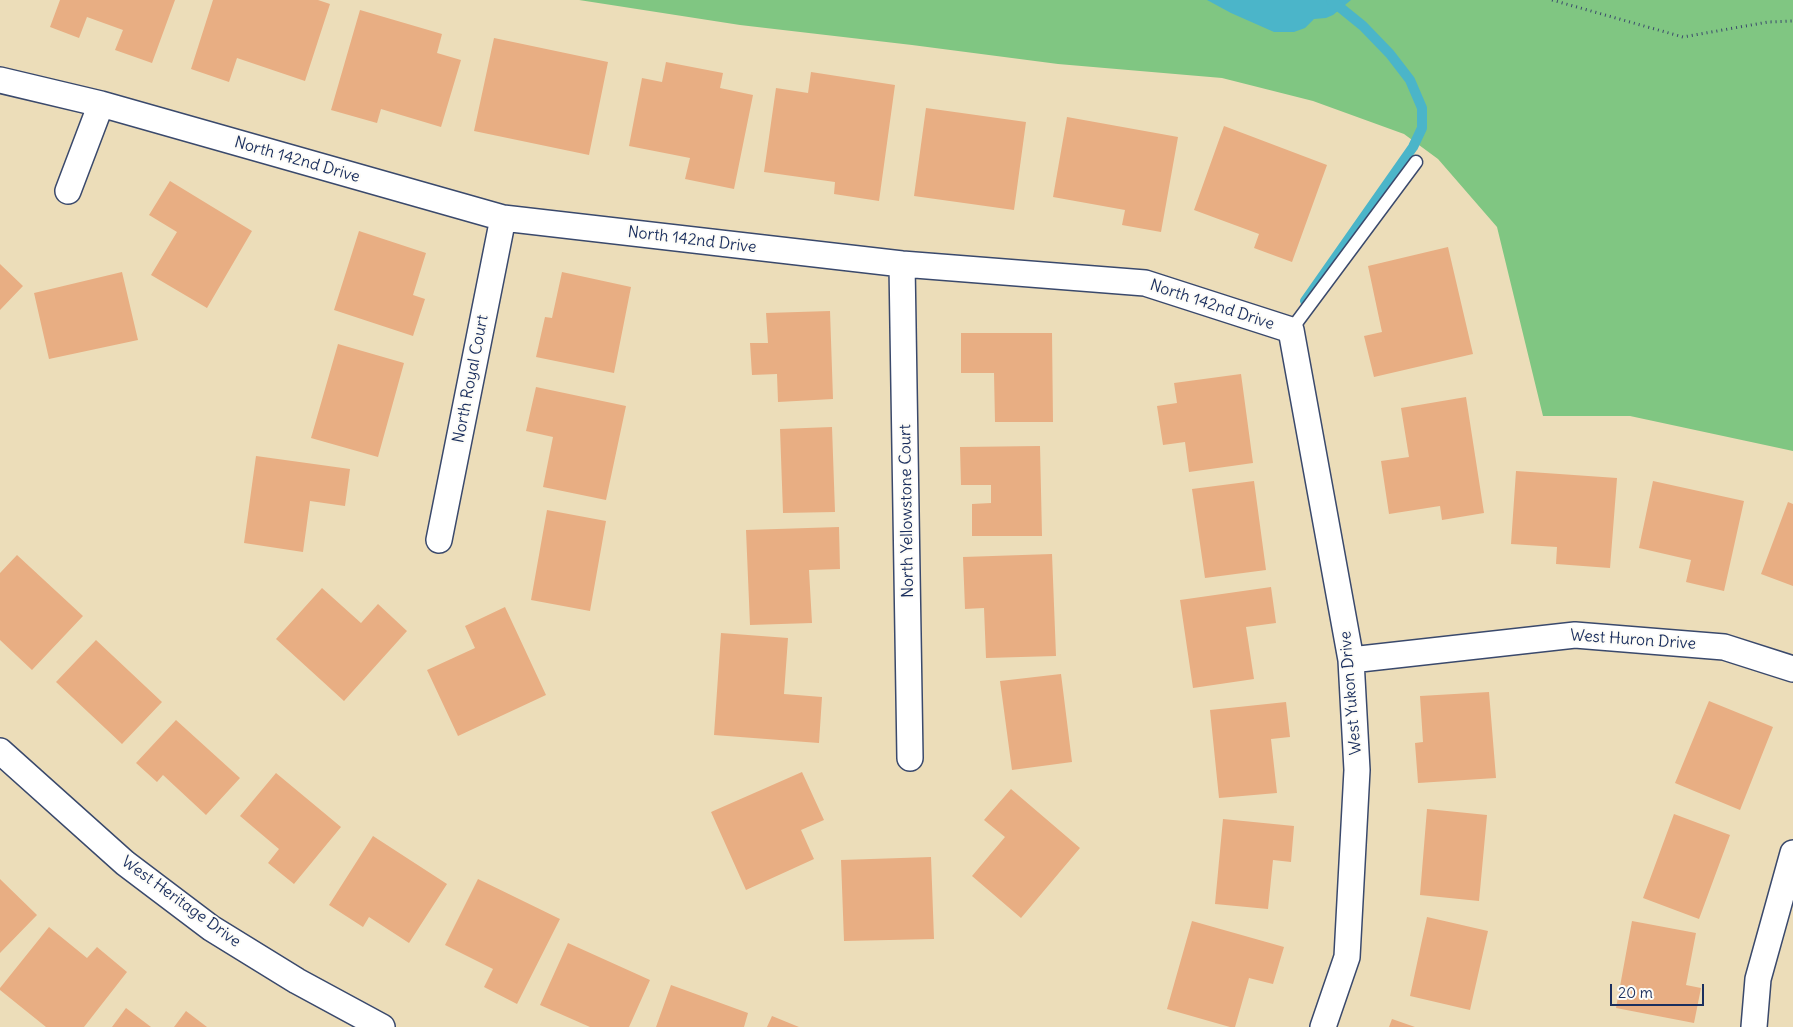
<!DOCTYPE html>
<style>
body{margin:0}
#map{position:relative;width:1793px;height:1027px;overflow:hidden;background:#ecddb9;font-family:Delius,sans-serif}
canvas{display:block}
.scale{position:absolute;left:1610px;top:984px;width:94px;height:22px;box-sizing:border-box;border:2px solid #1b2f5e;border-top:0;padding-left:6px;font-size:15px;line-height:18px;white-space:nowrap;color:#1b2f5e;-webkit-text-stroke:4px #fdfcf7;paint-order:stroke}
</style>
<div id="map">
<canvas width="1793" height="1027"></canvas>
<div class="scale">20 m</div>
</div>
<script>
const c = document.querySelector('canvas').getContext('2d');
c.lineJoin = 'round';
function fillPath(path, color) { c.fillStyle = color; c.fill(path, 'evenodd'); }
const shape = rows => new Path2D(rows.map(r => 'M' + r).join(''));
function trace(path, color, width, dash) { c.strokeStyle = color; c.lineWidth = width; c.lineCap = dash ? 'butt' : 'round'; c.setLineDash(dash || []); c.stroke(path); }
function drawText(font, color, halo, rows, align = 'center') {
  c.font = font + ' Delius,sans-serif'; c.lineWidth = 4; c.setLineDash([]); c.textBaseline = 'middle'; c.strokeStyle = halo; c.fillStyle = color; for (const [text, x, y, turn = 0] of rows) {
    c.save(); c.translate(x, y); c.rotate((+turn || 0) * Math.PI / 180); c.textAlign = isNaN(turn) ? turn : align; if (halo) c.strokeText(text, 0, 0); c.fillText(text, 0, 0); c.restore();
  }
}
const green = shape([
 [579,0,1793,0,1793,451,1630,416,1543,416,1497,227,1438,159,1404,134,1313,101,1222,78,1058,64,912,45,740,25]
]);
const water = shape([
 [1207,0,1351,0,1333,15,1326,18,1314,19,1305,28,1294,32,1274,32,1231,13]
]);
const stream = shape([
 [1305,301,1413,147,1422,128,1422,108,1410,80,1390,54,1363,26,1331,0]
]);
const building = shape([
 [60,0,175,0,152,63,115,50,123,30,87,17,79,38,50,27],
 [213,0,318,0,330,4,305,81,237,58,229,82,191,69],
 [360,10,442,34,437,53,461,60,441,127,381,109,377,123,331,110],
 [494,38,608,62,589,155,474,131],
 [666,62,723,73,720,88,753,95,734,189,685,179,690,158,629,146,642,78,662,82],
 [811,72,895,85,879,201,834,194,835,182,764,172,776,88,808,93],
 [926,108,1026,122,1014,210,914,196],
 [1067,117,1178,137,1161,232,1122,225,1125,210,1053,197],
 [1224,126,1327,165,1292,262,1254,248,1259,234,1194,210],
 [170,181,252,231,207,308,151,275,177,232,149,215],
 [359,231,426,253,413,295,425,299,413,336,334,310],
 [1448,247,1473,354,1374,377,1364,336,1382,332,1368,266],
 [0,264,23,286,0,310],
 [122,272,138,340,49,359,34,293],
 [562,272,631,287,614,373,536,357,545,317,552,318],
 [830,311,833,399,778,402,777,374,752,375,750,343,768,343,766,313],
 [961,333,1052,333,1053,422,995,422,994,373,961,373],
 [338,344,404,363,378,457,311,438],
 [1241,374,1253,463,1189,472,1185,442,1163,445,1157,406,1177,403,1174,383],
 [536,387,626,406,606,500,543,487,553,437,526,431],
 [1466,397,1484,513,1442,520,1440,506,1389,514,1381,461,1409,457,1401,408],
 [832,427,835,512,783,513,780,429],
 [1040,446,1042,536,972,536,972,504,991,503,991,485,961,485,960,447],
 [256,456,350,469,345,506,310,501,303,552,244,543],
 [1516,471,1617,478,1610,568,1556,564,1557,547,1511,544],
 [1254,481,1266,570,1205,578,1192,489],
 [1653,481,1744,501,1724,591,1686,582,1691,560,1639,548],
 [1788,502,1793,504,1793,586,1761,574],
 [547,510,606,521,590,611,531,600],
 [839,527,840,569,809,570,812,623,750,625,746,530],
 [1052,554,1056,656,986,658,984,608,965,609,963,557],
 [17,555,83,616,32,670,0,640,0,573],
 [1271,587,1276,623,1246,627,1254,679,1193,688,1180,600],
 [322,588,361,623,378,604,407,631,344,701,276,639],
 [505,607,546,695,458,736,427,670,475,648,465,626],
 [721,633,788,638,784,694,822,697,819,743,714,735],
 [96,640,162,702,122,744,56,682],
 [1061,674,1072,762,1012,770,1000,681],
 [1489,692,1496,778,1418,783,1415,743,1423,742,1420,696],
 [1709,701,1773,727,1740,810,1675,783],
 [1286,702,1290,737,1271,739,1277,793,1219,798,1210,710],
 [176,720,240,778,206,815,163,775,157,782,136,763],
 [802,772,824,820,801,830,814,859,746,890,711,812],
 [276,773,341,827,294,884,268,863,279,849,240,816],
 [1011,789,1080,848,1021,918,972,876,1005,837,984,820],
 [1427,809,1487,815,1479,901,1420,895],
 [1674,814,1730,835,1699,919,1643,898],
 [1223,819,1294,826,1291,862,1273,860,1268,909,1215,904],
 [373,836,447,884,409,943,369,917,363,927,329,905],
 [931,857,934,939,844,941,841,860],
 [0,879,37,915,0,953],
 [478,879,560,919,517,1004,484,987,493,969,445,945],
 [1427,917,1488,931,1470,1010,1410,996],
 [1192,921,1284,947,1273,984,1249,978,1235,1027,1230,1027,1167,1009],
 [1632,921,1696,933,1686,985,1701,988,1694,1023,1616,1008],
 [49,927,87,958,97,947,127,972,84,1027,46,1027,0,990,0,988],
 [568,943,650,980,629,1027,590,1027,540,1005],
 [671,985,748,1013,744,1027,656,1027],
 [126,1008,151,1027,112,1027],
 [186,1011,207,1027,174,1027],
 [772,1016,799,1027,767,1027],
 [1392,1019,1415,1027,1389,1027]
]);
const path = shape([
 [1552,0,1683,37,1768,22,1793,21]
]);
const lane = shape([
 [1291,330,1416,162]
]);
const street = shape([
 [0,80,101,104,503,218,902,264,1145,283,1291,330,1351,660,1357,770,1347,957,1323,1027],
 [68,191,101,104],
 [902,264,910,758],
 [439,540,503,218],
 [1351,660,1575,635,1724,647,1793,669],
 [0,751,125,863,211,928,297,981,382,1027],
 [1754,1027,1758,979,1793,853]
]);
const streetNames = [
 ["North 142nd Drive",297,160,16],
 ["North 142nd Drive",692,240,7],
 ["North 142nd Drive",1212,305,18],
 ["North Royal Court",471,379,-79],
 ["North Yellowstone Court",907,511,-91],
 ["West Huron Drive",1633,640,4],
 ["West Yukon Drive",1351,693,-95],
 ["West Heritage Drive",181,902,36]
];
fillPath(green, '#80c682');
fillPath(water, '#4bb5c9');
trace(stream, '#4bb5c9', 10);
fillPath(building, '#e8ae83');
trace(lane, '#3a496c', 15);
trace(street, '#3a496c', 28);
trace(path, '#3a496c', 3, [1, 4]);
trace(lane, '#fff', 12);
trace(street, '#fff', 25);
drawText('16px', '#1b2f5e', '#fdfcf7', streetNames);
</script>
